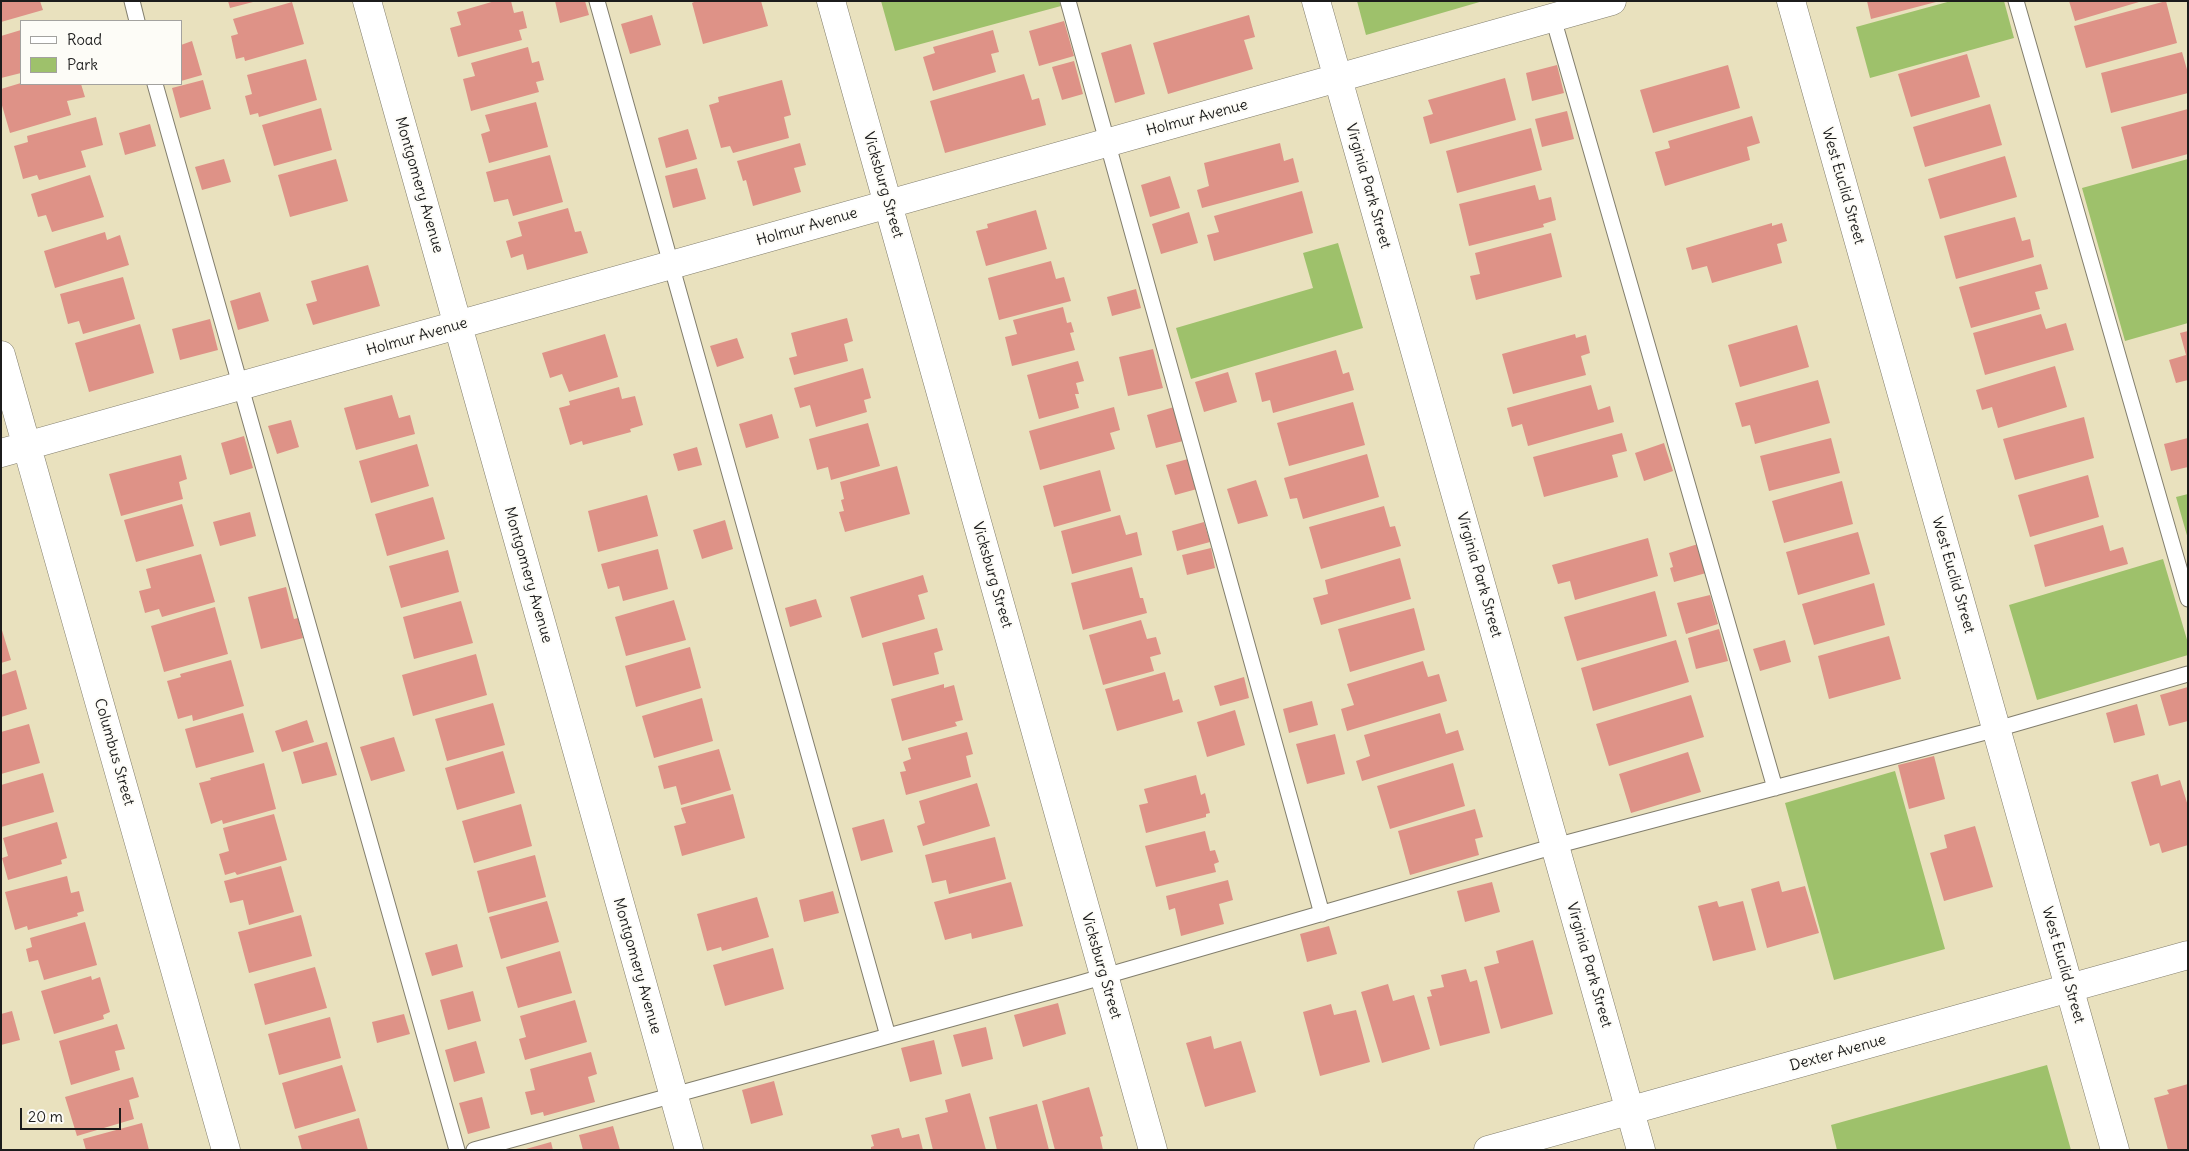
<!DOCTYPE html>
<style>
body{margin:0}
#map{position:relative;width:2189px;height:1151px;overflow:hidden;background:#e9e1be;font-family:Delius,sans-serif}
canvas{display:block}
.frame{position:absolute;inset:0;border:2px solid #1c1c1c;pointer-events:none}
.legend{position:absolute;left:20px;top:20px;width:162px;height:65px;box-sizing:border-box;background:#fdfcf7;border:1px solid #a3a29f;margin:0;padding:6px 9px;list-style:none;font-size:15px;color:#1c1c1c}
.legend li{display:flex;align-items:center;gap:10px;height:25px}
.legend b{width:25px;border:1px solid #a3a29f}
.scale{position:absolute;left:20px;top:1108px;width:101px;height:22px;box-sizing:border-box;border:2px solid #1c1c1c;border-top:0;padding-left:6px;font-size:15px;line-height:18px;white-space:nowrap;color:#1c1c1c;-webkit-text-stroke:4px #fdfcf7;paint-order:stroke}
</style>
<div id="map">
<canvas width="2189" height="1151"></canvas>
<div class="frame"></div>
<ul class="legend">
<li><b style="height:6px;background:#fff"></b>Road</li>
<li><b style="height:14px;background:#9ec16b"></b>Park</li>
</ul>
<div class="scale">20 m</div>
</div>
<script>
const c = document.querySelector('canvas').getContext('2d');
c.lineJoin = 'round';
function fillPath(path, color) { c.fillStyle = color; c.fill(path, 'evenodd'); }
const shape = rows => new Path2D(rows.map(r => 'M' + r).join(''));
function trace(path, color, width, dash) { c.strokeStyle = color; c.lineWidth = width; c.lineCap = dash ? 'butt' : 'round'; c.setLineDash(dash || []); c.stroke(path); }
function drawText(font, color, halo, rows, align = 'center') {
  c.font = font + ' Delius,sans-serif'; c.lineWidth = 4; c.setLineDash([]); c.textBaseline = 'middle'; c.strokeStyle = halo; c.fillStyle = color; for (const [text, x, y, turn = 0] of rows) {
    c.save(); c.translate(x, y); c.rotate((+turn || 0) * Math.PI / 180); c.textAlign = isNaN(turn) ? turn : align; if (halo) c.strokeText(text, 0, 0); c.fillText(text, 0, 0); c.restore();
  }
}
const green = shape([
 [881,1,1059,1,1061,6,895,51],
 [1357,1,1483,1,1366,35],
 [1951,1,2004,1,2014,38,1870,78,1856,27],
 [2188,159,2188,323,2125,341,2082,188],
 [1338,243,1363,328,1191,379,1176,328,1313,288,1303,253],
 [2188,494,2188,539,2176,497],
 [2163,559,2188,643,2188,655,2037,700,2009,605],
 [1895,771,1945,949,1834,980,1785,803],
 [2047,1065,2071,1150,1837,1150,1831,1125]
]);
const building = shape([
 [1,1,40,1,43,10,1,22],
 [228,1,253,1,253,2,230,8],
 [495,1,511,1,514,13,523,11,527,28,519,30,522,40,458,57,450,28,461,25,457,12],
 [555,1,585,1,589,15,560,23],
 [696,1,761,1,768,26,703,44,692,3],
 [1867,1,1936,1,1936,2,1871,19],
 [2069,1,2139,1,2139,2,2075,21],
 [2166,1,2177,43,2086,68,2074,26],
 [292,2,304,44,245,61,244,57,236,59,231,36,238,34,233,19],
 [652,15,661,45,630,54,621,24],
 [1249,15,1255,37,1244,40,1253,69,1168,94,1153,43],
 [1064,21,1074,56,1039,66,1029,31],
 [21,30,21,73,1,78,1,36],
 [993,30,999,52,991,54,996,72,933,91,923,57,935,53,933,47],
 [192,41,202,75,181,81,181,45],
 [1131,44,1145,94,1115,103,1101,53],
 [528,47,532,63,539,61,544,80,536,82,539,92,471,111,463,79,475,76,471,63],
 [2182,52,2188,73,2188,93,2111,113,2101,73],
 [1967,54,1980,97,1911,117,1898,74],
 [306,59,317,100,259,117,258,113,250,115,245,96,252,94,247,75],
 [1074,61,1083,94,1062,100,1052,67],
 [1557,65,1564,93,1532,101,1526,73],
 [1728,65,1740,108,1653,133,1640,90],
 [1024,74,1032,100,1039,98,1046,125,945,153,930,101],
 [1505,78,1516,120,1430,144,1423,117,1433,114,1428,100],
 [203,80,211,109,180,118,172,88],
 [782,80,791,115,784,117,789,138,733,153,730,146,721,148,709,105,719,102,718,97],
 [21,83,81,84,85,97,67,101,71,115,10,133,1,102,1,89],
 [536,102,548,147,489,163,481,134,490,131,485,115],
 [1990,104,2002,145,1925,167,1913,127],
 [321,108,332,150,274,166,262,125],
 [2188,109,2188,154,2132,169,2121,127],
 [1567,111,1574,139,1542,147,1535,119],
 [1752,116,1760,143,1747,147,1750,160,1665,186,1655,152,1670,148,1668,141],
 [96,117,103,145,81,151,86,167,39,180,37,175,23,179,14,146,28,142,27,136],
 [150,124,156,146,125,155,119,133],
 [1531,128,1542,170,1457,193,1446,151],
 [688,129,697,159,666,168,658,138],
 [800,143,806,165,794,168,801,192,753,206,746,180,743,181,737,161],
 [1280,143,1284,161,1293,158,1299,182,1202,208,1197,190,1209,186,1204,163],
 [550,155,563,202,513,216,508,199,494,202,486,172],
 [2005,156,2017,197,1940,219,1928,179],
 [224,159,231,182,202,190,195,167],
 [336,159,348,201,290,217,278,175],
 [697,168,706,199,673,208,665,176],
 [90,175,104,217,52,232,46,215,38,217,31,194],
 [1170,176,1180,208,1150,217,1141,185],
 [1535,185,1539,200,1551,197,1556,220,1543,224,1544,227,1469,246,1459,204],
 [1302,191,1313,233,1214,261,1207,235,1219,232,1214,216],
 [568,208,575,232,581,231,588,253,527,270,523,254,511,258,506,241,522,236,518,222],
 [1036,210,1047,249,986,266,976,231,988,228,987,224],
 [1189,212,1198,243,1161,254,1152,224],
 [2015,217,2022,241,2030,239,2034,257,1956,279,1944,236],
 [1772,223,1772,226,1782,223,1787,241,1777,244,1782,263,1712,283,1707,266,1692,270,1686,248],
 [105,232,107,240,120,235,129,265,55,288,44,251],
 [1551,233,1562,277,1476,300,1470,276,1480,274,1475,253],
 [1051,261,1056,279,1064,277,1071,301,999,320,988,278],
 [2041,264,2048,289,2035,292,2040,309,1971,328,1959,287],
 [368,265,380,306,313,325,306,304,317,301,311,281],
 [123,277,135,319,83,334,79,321,68,324,60,294],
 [1136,289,1141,308,1112,316,1107,297],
 [260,292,269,321,238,330,230,301],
 [1063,307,1067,323,1071,322,1074,332,1070,333,1075,350,1012,366,1005,337,1017,334,1013,320],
 [2041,314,2046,329,2066,323,2074,350,1985,375,1973,333],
 [847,318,853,341,844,344,848,361,794,375,789,358,797,356,791,333],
 [210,319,218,350,180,360,172,329],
 [140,324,154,373,89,392,75,343],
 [1797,325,1809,367,1740,387,1728,345],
 [2188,331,2188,380,2176,383,2169,360,2186,355,2180,333],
 [605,334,618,377,569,392,562,374,550,378,542,353],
 [1575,334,1576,338,1586,335,1590,353,1581,356,1586,375,1513,394,1502,354],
 [737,338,744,358,717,367,710,346],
 [1153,349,1163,388,1128,396,1119,357],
 [1336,350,1343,374,1349,372,1354,390,1273,413,1270,400,1262,402,1255,373],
 [1078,361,1084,381,1076,383,1079,394,1075,394,1079,408,1039,419,1027,375],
 [2055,366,2067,407,1998,428,1992,407,1982,410,1976,390],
 [863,368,871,398,864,400,867,412,816,427,810,405,800,408,794,388],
 [1228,372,1237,402,1204,412,1195,382],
 [1818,380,1830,423,1755,444,1750,425,1742,427,1735,403],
 [1591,385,1598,410,1610,406,1614,422,1528,446,1522,424,1512,427,1507,408],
 [619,387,622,399,635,396,643,425,630,429,631,432,583,445,582,441,570,445,559,408,570,405,569,401],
 [392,395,399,418,410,415,415,434,356,450,344,408],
 [1353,402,1365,445,1289,466,1277,423],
 [1114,407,1120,430,1110,433,1115,449,1040,470,1029,431],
 [1174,407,1183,441,1156,448,1147,415],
 [772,414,779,438,746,448,739,424],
 [2084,417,2094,458,2015,480,2003,439],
 [291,420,299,447,277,454,268,426],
 [868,423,880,466,831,480,828,467,817,470,809,439],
 [1622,433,1627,451,1612,455,1618,477,1544,497,1533,457],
 [244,436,253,468,230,475,221,443],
 [1831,438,1840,473,1769,491,1760,456],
 [2188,438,2188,467,2171,471,2164,444],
 [1664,443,1673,471,1644,481,1635,453],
 [417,444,429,486,371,503,359,461],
 [697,447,702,465,678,471,673,454],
 [1367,454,1379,497,1303,519,1297,498,1290,499,1284,478],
 [181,455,187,479,179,482,183,499,121,516,109,474],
 [1188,459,1197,489,1175,495,1166,465],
 [897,466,910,514,845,532,839,512,844,511,841,500,844,499,840,482],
 [1100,470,1111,511,1054,527,1043,486],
 [2088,475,2099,517,2030,537,2018,495],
 [1256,480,1268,516,1238,524,1227,489],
 [1842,481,1853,524,1784,543,1772,501],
 [647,495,658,536,598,552,588,511],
 [433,497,445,539,387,556,375,514],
 [182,504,194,546,136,562,124,520],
 [1384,506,1390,527,1395,526,1401,546,1321,569,1309,527],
 [250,512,256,536,220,546,213,522],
 [1120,515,1126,535,1137,532,1142,555,1072,574,1061,531],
 [725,520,733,549,702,559,693,530],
 [1204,522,1210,542,1177,551,1172,531],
 [2103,525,2110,551,2123,547,2128,564,2045,587,2034,545],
 [1858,532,1870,574,1798,595,1786,552],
 [1648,538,1658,576,1575,600,1570,581,1558,584,1552,565],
 [1698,544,1706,573,1674,582,1670,568,1673,567,1669,553],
 [1211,548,1215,568,1187,575,1182,555],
 [658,549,668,589,623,601,619,586,608,589,601,564],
 [448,550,459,592,401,608,389,566],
 [201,554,215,602,162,617,159,609,145,613,139,591,151,588,146,569],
 [1400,558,1411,599,1321,625,1313,598,1328,594,1325,580],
 [1132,567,1140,598,1143,598,1147,613,1083,630,1071,583],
 [923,575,928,592,918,595,925,619,862,638,850,597],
 [1874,583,1885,625,1814,645,1802,604],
 [286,587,294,619,298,618,303,638,261,649,248,597],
 [1655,591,1667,636,1577,661,1564,617],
 [1710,595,1718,624,1686,634,1677,603],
 [816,599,822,617,790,627,785,608],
 [674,600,686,640,626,656,615,617],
 [461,601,473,643,414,659,403,617],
 [215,607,228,654,164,672,151,626],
 [1414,608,1425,650,1350,672,1338,629],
 [1141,620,1147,639,1156,637,1161,654,1150,657,1154,671,1103,685,1089,635],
 [1,627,11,660,1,663],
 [937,628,943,650,934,653,939,674,893,686,882,643],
 [1719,629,1728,661,1696,669,1688,638],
 [1889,636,1901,679,1829,699,1818,656],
 [1676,640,1689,682,1593,711,1581,668],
 [1785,640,1791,662,1760,671,1753,649],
 [690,647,701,688,636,707,625,666],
 [476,654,487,695,413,716,402,675],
 [231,660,244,706,193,721,192,715,178,719,167,681,181,677,180,674],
 [1423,661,1428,677,1439,674,1447,701,1347,731,1341,709,1354,705,1347,684],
 [16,670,27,709,1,717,1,675],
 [1165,672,1173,701,1179,699,1183,712,1117,731,1105,689],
 [1244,677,1249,698,1220,706,1214,686],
 [944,684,944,688,954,685,963,720,955,722,957,726,902,741,891,699],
 [2188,687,2188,721,2169,726,2160,695],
 [1691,695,1704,737,1609,766,1596,724],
 [702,698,713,741,654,758,642,716],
 [1312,701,1318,725,1289,733,1283,709],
 [493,703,505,745,447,761,435,719],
 [2137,704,2145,735,2114,743,2106,713],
 [1235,710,1245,745,1207,757,1197,722],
 [243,713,254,752,196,768,185,729],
 [1440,713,1446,734,1458,730,1464,750,1362,781,1356,761,1370,756,1364,735],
 [307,720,314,742,282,752,275,731],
 [29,724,40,763,1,774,1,732],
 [967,732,973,754,966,756,971,777,906,795,900,772,906,771,903,762,911,759,908,748],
 [1335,734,1345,774,1307,784,1296,744],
 [394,737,405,771,371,781,360,747],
 [327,742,337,775,302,784,293,752],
 [719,749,731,790,681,805,676,786,664,789,658,766],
 [503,751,515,793,457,810,445,768],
 [1688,752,1701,792,1631,813,1619,774],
 [1934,756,1945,799,1909,809,1898,765],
 [264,763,276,809,223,824,222,820,211,824,199,783,211,780,210,778],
 [1453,763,1465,806,1390,829,1377,786],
 [43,773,54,812,1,827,1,785],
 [2158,774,2161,786,2180,780,2188,806,2188,845,2162,853,2159,843,2150,846,2131,782],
 [1196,775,1201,795,1205,793,1210,813,1206,814,1206,817,1146,833,1139,805,1148,803,1144,789],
 [977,783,990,826,923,846,917,826,925,823,919,801],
 [733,794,745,838,682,856,674,826,686,823,681,808],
 [521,804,532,846,474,863,462,821],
 [1475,809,1483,837,1475,839,1479,855,1410,875,1398,831],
 [274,814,287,860,237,875,235,872,225,875,219,854,229,851,223,828],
 [884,819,893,852,861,861,852,828],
 [57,822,67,858,61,860,62,864,8,880,2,858,8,856,3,838],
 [1975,826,1993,887,1944,901,1930,853,1947,848,1944,835],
 [1205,831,1210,851,1215,850,1219,862,1214,864,1216,872,1156,887,1145,846],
 [995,837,1006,879,949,894,946,880,932,883,925,855],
 [535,855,546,897,488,913,477,871],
 [281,866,294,912,249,925,243,900,230,903,224,881],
 [67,876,71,893,79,891,84,911,77,913,78,916,28,930,27,926,15,930,5,892],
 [1228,880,1233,900,1219,904,1224,924,1181,936,1175,908,1169,910,1166,896],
 [1779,881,1782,892,1805,886,1819,933,1767,948,1751,889],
 [1011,882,1023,926,972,939,971,933,945,940,934,902],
 [1492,882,1500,912,1465,922,1457,891],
 [833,891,839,913,804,922,799,900],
 [757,897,769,937,722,951,721,947,707,951,697,914],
 [547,901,559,942,501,959,489,917],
 [1717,901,1719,907,1743,901,1756,950,1713,961,1698,906],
 [301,915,312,956,249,973,238,932],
 [85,922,97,965,44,980,38,960,29,962,26,949,32,947,30,938],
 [1329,926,1337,954,1307,962,1300,934],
 [1533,940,1553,1014,1501,1029,1484,967,1499,963,1496,951],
 [457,944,463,967,432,976,425,953],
 [773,948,784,989,725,1006,713,965],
 [560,951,572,993,518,1008,506,967],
 [315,967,327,1008,265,1025,254,984],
 [1466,969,1470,982,1477,980,1490,1033,1440,1046,1427,997,1432,996,1430,990,1444,987,1441,975],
 [91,976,92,980,100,977,110,1012,103,1015,104,1019,54,1034,41,991],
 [1388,984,1393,1001,1414,995,1430,1049,1382,1063,1361,992],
 [473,991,481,1021,448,1030,440,1000],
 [575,1000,587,1042,525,1060,519,1039,526,1037,520,1016],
 [1058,1003,1066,1034,1023,1047,1014,1015],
 [1331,1004,1334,1015,1356,1010,1370,1062,1320,1076,1303,1012],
 [12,1011,20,1040,1,1045,1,1014],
 [404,1014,410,1034,377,1043,372,1022],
 [330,1017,341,1058,279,1075,268,1034],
 [117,1024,125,1049,115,1051,120,1070,71,1085,59,1041],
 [986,1027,993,1059,962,1067,953,1035],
 [1211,1036,1214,1049,1241,1041,1256,1092,1205,1107,1186,1043],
 [934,1040,942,1074,910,1082,901,1048],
 [476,1041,485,1073,454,1082,445,1050],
 [591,1052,597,1074,588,1077,595,1102,544,1116,543,1112,531,1115,525,1092,535,1090,530,1069],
 [342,1065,356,1111,295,1129,282,1083],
 [133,1077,139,1097,129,1100,134,1119,77,1136,65,1097],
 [774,1081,783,1115,751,1124,742,1090],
 [2188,1084,2188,1150,2168,1150,2154,1098,2169,1094,2167,1090],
 [1089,1087,1103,1136,1100,1137,1103,1150,1055,1150,1042,1101],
 [970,1093,986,1150,933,1150,925,1118,948,1112,945,1100],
 [482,1097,490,1128,468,1134,459,1103],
 [1037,1104,1049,1150,997,1150,989,1117],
 [359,1118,368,1150,302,1150,298,1136],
 [142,1123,149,1150,86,1150,83,1139],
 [613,1126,620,1150,583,1150,579,1135],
 [899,1128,902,1138,919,1134,923,1150,871,1150,871,1147,874,1146,871,1135],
 [551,1142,553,1150,526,1150,526,1149]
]);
const lane = shape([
 [132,1,137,21],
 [597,1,888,1036],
 [1068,1,1322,914],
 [2016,1,2188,599],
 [1553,18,1775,788],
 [155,84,457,1150],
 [474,1150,1074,985,1555,846,1997,729,2188,674]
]);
const street = shape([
 [367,1,689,1150],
 [831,1,1153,1150],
 [1316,1,1641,1150],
 [1791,1,2115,1150],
 [1,355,226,1150],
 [1,453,1612,1]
]);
const secondary = shape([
 [1488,1150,2188,955]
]);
const streetNames = [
 ["Holmur Avenue",1197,118,-15],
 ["Montgomery Avenue",419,185,74],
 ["Vicksburg Street",883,185,74],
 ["Virginia Park Street",1368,186,74],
 ["West Euclid Street",1843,186,74],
 ["Holmur Avenue",807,227,-16],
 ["Holmur Avenue",417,337,-16],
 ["Montgomery Avenue",528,575,74],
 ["Vicksburg Street",992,575,74],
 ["Virginia Park Street",1479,575,74],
 ["West Euclid Street",1953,575,74],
 ["Columbus Street",114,752,74],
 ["Virginia Park Street",1589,965,74],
 ["West Euclid Street",2063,965,74],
 ["Montgomery Avenue",637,966,74],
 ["Vicksburg Street",1101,966,74],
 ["Dexter Avenue",1838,1053,-16]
];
fillPath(green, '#9ec16b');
fillPath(building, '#de9287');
trace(lane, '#827e6d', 17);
trace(street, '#827e6d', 29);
trace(secondary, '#827e6d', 29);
trace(lane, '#fff', 15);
trace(street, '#fff', 28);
trace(secondary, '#fff', 28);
drawText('15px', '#1c1c1c', '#fdfcf7', streetNames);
</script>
